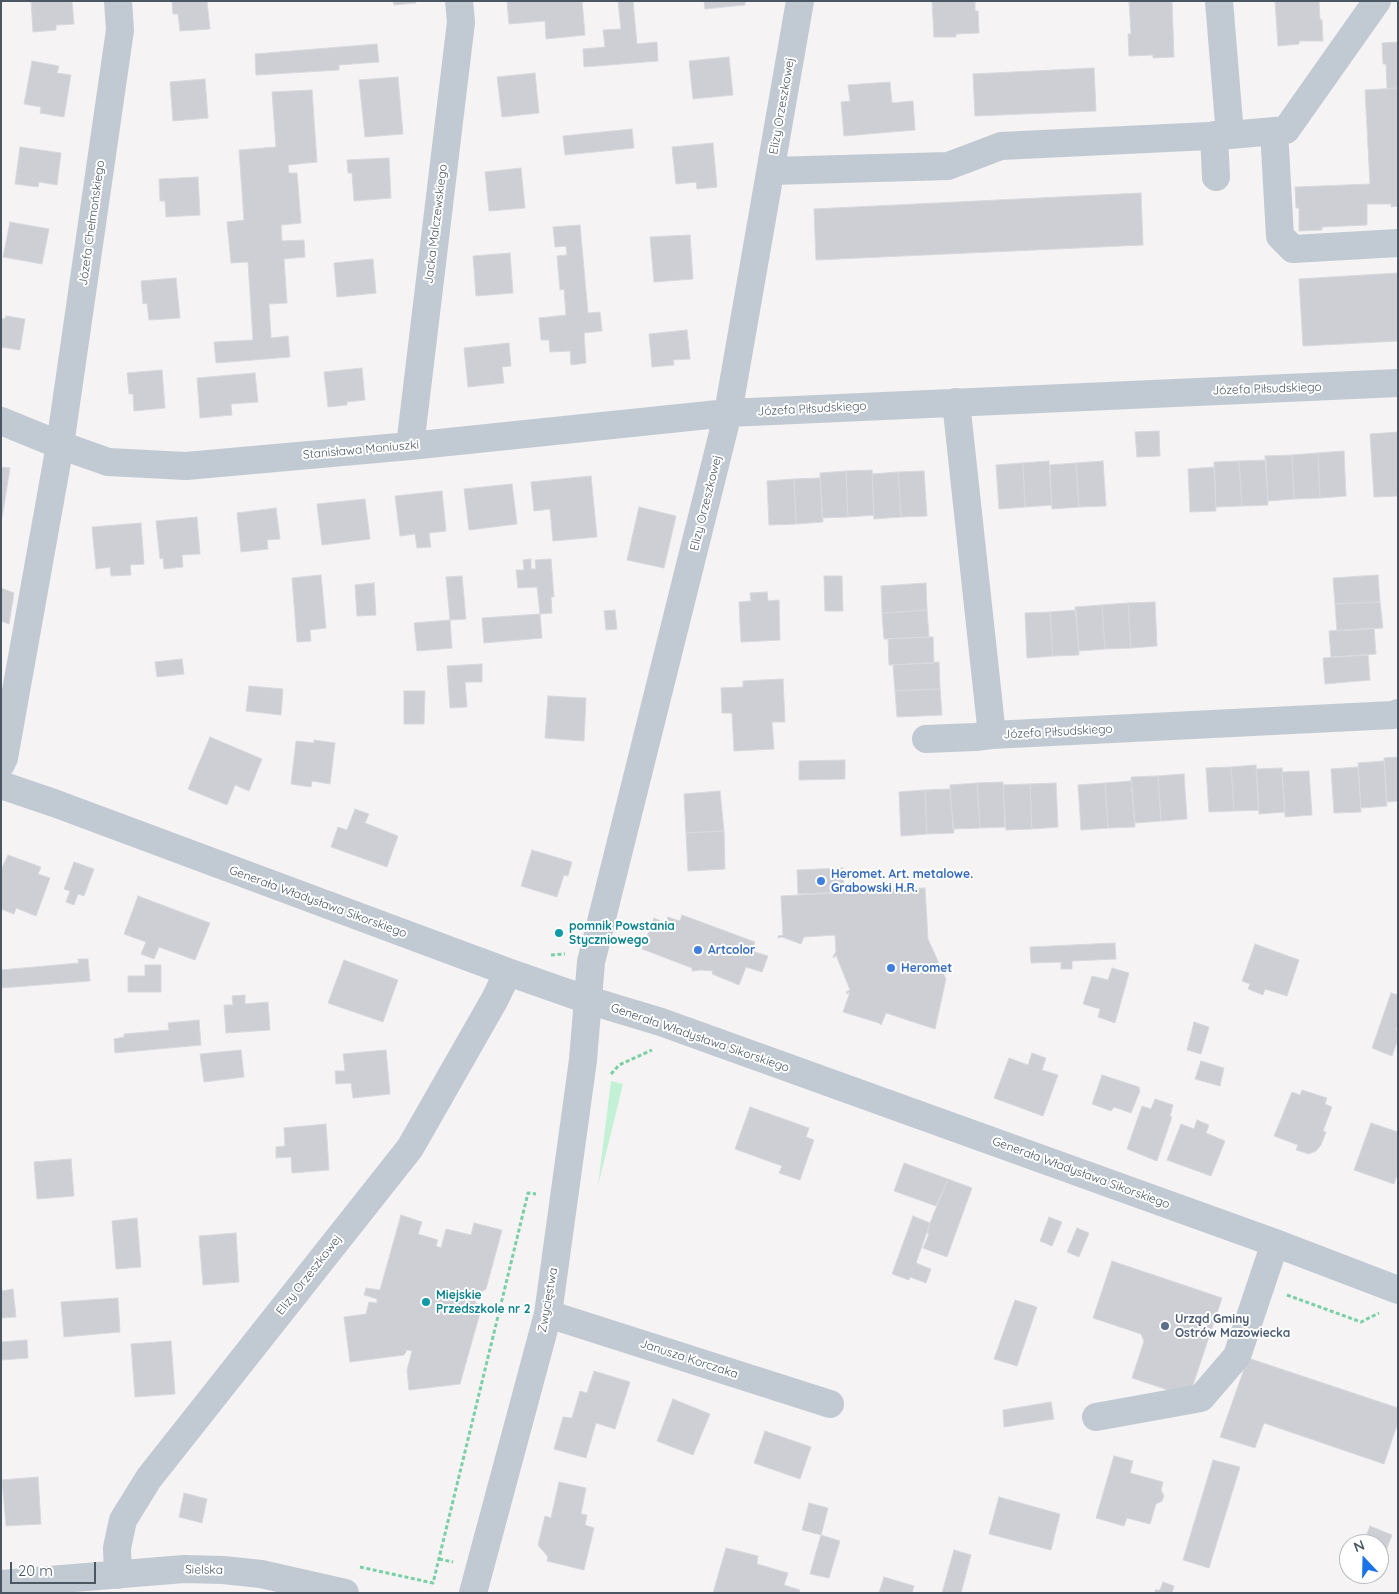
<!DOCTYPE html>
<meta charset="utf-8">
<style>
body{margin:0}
#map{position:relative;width:1399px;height:1594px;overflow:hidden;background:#f5f3f3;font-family:Quicksand,sans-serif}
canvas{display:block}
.frame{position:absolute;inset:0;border:2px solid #4a5661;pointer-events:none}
.north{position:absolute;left:1339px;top:1534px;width:50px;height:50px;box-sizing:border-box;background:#fff;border:1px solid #b7bbc0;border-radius:50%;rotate:339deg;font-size:14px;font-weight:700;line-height:20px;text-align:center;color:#4a5661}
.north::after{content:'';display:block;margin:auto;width:18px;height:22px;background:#1a73e8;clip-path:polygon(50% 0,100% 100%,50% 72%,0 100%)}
.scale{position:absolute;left:10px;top:1562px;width:86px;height:22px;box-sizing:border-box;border:2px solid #4a5661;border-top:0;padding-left:6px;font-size:15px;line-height:18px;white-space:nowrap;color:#4a5661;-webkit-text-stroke:4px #fff;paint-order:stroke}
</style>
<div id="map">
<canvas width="1399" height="1594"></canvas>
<div class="frame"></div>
<div class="north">N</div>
<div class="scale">20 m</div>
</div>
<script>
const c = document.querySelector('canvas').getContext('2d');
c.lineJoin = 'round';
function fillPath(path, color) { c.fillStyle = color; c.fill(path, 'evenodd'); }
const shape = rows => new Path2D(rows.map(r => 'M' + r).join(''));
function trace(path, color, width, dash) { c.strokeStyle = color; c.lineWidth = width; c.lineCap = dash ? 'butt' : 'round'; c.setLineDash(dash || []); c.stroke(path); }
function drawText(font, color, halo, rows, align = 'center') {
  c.font = font + ' Quicksand,sans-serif'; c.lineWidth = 4; c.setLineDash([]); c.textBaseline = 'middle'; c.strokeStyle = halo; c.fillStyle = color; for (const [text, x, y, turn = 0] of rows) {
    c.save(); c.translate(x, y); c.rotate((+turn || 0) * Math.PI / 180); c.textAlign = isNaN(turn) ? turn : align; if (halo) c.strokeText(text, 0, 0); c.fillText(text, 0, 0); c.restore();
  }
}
const green = shape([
 [611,1081,623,1084,598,1186]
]);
const building = shape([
 [31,1,72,1,74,24,56,25,56,30,33,32,31,1],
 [172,1,207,1,210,29,180,31,178,14,173,14,172,1],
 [393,1,416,1,416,3,394,5,393,1],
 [507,1,582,1,585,35,546,39,545,21,509,24,507,1],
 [618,1,633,1,637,44,657,42,658,61,584,67,583,49,605,47,603,30,621,29,618,1],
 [704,1,745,1,745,5,705,9,704,1],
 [932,1,975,1,975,11,978,11,979,33,956,34,956,37,934,37,932,1],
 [1129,1,1172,1,1174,57,1153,58,1153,55,1129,56,1128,34,1131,34,1129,1],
 [1275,1,1319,1,1320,19,1322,20,1323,41,1299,41,1299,44,1278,46,1275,1],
 [1398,42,1398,88,1387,89,1386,64,1383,64,1382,43,1398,42],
 [377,44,379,62,339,65,339,70,256,75,255,54,377,44],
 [729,57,733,95,693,99,689,61,729,57],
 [32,61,59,66,57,73,71,75,64,117,40,113,41,107,24,104,32,61],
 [1094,68,1096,111,975,116,973,74,1094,68],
 [535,73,539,113,502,117,497,77,535,73],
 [398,77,403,134,365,137,359,80,398,77],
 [205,79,208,118,173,121,170,82,205,79],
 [890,82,892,103,913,101,915,130,844,136,841,102,850,101,848,85,890,82],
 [1398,88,1398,206,1391,207,1391,204,1367,204,1367,225,1322,227,1322,230,1299,231,1299,208,1296,208,1295,187,1370,184,1365,90,1398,88],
 [312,90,317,162,288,165,289,173,297,173,301,223,281,225,282,241,304,240,305,257,284,259,287,303,269,304,271,338,288,336,290,357,216,363,214,342,253,340,248,262,231,263,227,222,244,220,239,150,276,147,272,92,312,90],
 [632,129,634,148,565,155,563,136,632,129],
 [713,143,717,187,697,189,696,182,676,184,672,147,713,143],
 [20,147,61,153,57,185,39,182,38,187,15,184,20,147],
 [389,158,391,198,354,201,352,173,348,173,347,160,389,158],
 [521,168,525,208,489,211,485,172,521,168],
 [198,177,200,215,166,217,165,201,160,201,159,179,198,177],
 [1141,193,1143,245,816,260,814,209,1141,193],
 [10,222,49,229,42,264,3,257,10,222],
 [580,225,588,313,600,312,602,331,584,333,586,363,571,365,570,351,550,352,549,340,541,340,539,318,566,315,564,289,560,290,557,256,567,255,566,246,555,247,553,227,580,225],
 [690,235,693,279,654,282,650,237,690,235],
 [510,253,513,293,476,296,473,256,510,253],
 [373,259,376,293,337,297,334,263,373,259],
 [1398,273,1398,341,1303,346,1299,279,1398,273],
 [176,278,180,318,149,320,147,303,143,304,141,281,176,278],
 [6,316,25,319,20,350,1,347,1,318,5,319,6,316],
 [687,330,690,359,673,360,674,365,652,367,649,334,687,330],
 [509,343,511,366,502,367,504,383,468,387,464,348,509,343],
 [362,368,365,400,347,402,347,405,328,407,324,372,362,368],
 [162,370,165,408,134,411,133,394,129,394,127,373,162,370],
 [255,373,258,402,231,404,232,415,200,418,197,378,255,373],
 [1159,431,1160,456,1137,457,1135,432,1159,431],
 [1398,432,1398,496,1374,497,1370,434,1398,432],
 [1344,451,1346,496,1320,498,1318,453,1344,451],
 [1318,453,1320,498,1294,499,1292,455,1318,453],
 [1292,455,1294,499,1268,501,1265,456,1292,455],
 [1266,460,1268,505,1242,506,1239,461,1266,460],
 [1049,461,1052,505,1025,507,1023,463,1049,461],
 [1103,461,1106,506,1079,507,1076,463,1103,461],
 [1239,461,1242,506,1216,507,1214,462,1239,461],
 [1023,463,1025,507,999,509,996,465,1023,463],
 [1076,463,1079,507,1052,509,1050,465,1076,463],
 [1,467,10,468,2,518,1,518,1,467],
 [1214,467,1216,511,1190,512,1188,469,1214,467],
 [872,470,874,515,848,517,846,471,872,470],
 [846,471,848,517,822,518,820,473,846,471],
 [924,471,927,516,901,517,898,472,924,471],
 [898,472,901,517,874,519,872,474,898,472],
 [591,476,597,537,553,541,550,509,534,511,531,482,591,476],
 [820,478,823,522,796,524,794,479,820,478],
 [794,479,796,524,769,525,767,481,794,479],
 [512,484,517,524,469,530,464,489,512,484],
 [442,491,446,531,429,533,431,547,417,548,415,534,400,536,395,496,442,491],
 [365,499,370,539,322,545,317,504,365,499],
 [639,507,676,516,664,568,627,560,639,507],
 [276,508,280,539,267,540,268,549,241,552,237,513,276,508],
 [197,517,200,554,182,555,183,567,164,569,163,558,160,559,156,521,197,517],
 [141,523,144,564,130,565,131,575,111,576,110,567,96,569,92,527,141,523],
 [531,559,531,569,536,569,535,560,551,559,554,597,551,597,552,613,540,614,537,587,518,588,516,570,524,570,523,560,531,559],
 [321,575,326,628,310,630,311,641,297,642,292,578,321,575],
 [1378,575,1380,602,1335,604,1333,578,1378,575],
 [462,576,466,619,450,620,446,577,462,576],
 [824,576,842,576,843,611,825,611,824,576],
 [374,583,376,615,357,616,355,585,374,583],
 [926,583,927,610,882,613,881,586,926,583],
 [1,588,14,593,9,624,1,621,1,588],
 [767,592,768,601,779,600,780,640,741,642,739,602,751,601,750,593,767,592],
 [1155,602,1157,646,1131,648,1128,603,1155,602],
 [1380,602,1383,628,1337,631,1335,604,1380,602],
 [1128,603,1131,648,1105,649,1102,605,1128,603],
 [1102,605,1105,649,1079,651,1075,607,1102,605],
 [615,610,617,629,606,630,604,611,615,610],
 [927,610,929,637,884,639,882,613,927,610],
 [1076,610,1079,655,1053,656,1050,612,1076,610],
 [1050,612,1053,656,1027,658,1025,613,1050,612],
 [540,614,542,638,484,643,482,618,540,614],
 [450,620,452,648,417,651,414,623,450,620],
 [1374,628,1376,654,1331,657,1329,631,1374,628],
 [929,637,933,637,934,663,889,665,888,639,929,637],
 [1368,655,1370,680,1325,684,1323,658,1368,655],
 [182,659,184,674,157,677,155,662,182,659],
 [939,662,940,689,895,691,893,665,939,662],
 [482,664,482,682,465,682,467,707,450,708,447,666,482,664],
 [783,679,785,722,772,722,774,749,734,751,732,713,722,713,721,688,743,687,743,681,783,679],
 [249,686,283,689,281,715,246,711,249,686],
 [940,689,942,715,897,717,895,691,940,689],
 [404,691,425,691,424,724,404,724,404,691],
 [548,696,586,698,584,741,545,738,548,696],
 [210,737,262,759,249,791,235,785,227,805,188,789,210,737],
 [314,740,335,743,330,784,312,781,311,787,291,784,296,741,314,743,314,740],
 [1398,757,1398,801,1387,802,1384,758,1398,757],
 [845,760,845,779,799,780,799,761,845,760],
 [1384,761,1387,806,1361,808,1358,763,1384,761],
 [1256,765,1259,810,1234,811,1231,767,1256,765],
 [1231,767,1234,811,1209,812,1206,768,1231,767],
 [1358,767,1361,812,1334,813,1331,769,1358,767],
 [1282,768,1285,812,1259,814,1256,769,1282,768],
 [1309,771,1312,815,1285,817,1282,772,1309,771],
 [1184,774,1187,819,1161,821,1158,776,1184,774],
 [1158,776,1161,821,1135,823,1131,777,1158,776],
 [1131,781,1135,827,1108,828,1105,783,1131,781],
 [1003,782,1005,827,980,828,977,783,1003,782],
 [977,783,980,828,953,829,950,785,977,783],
 [1056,783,1058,827,1032,829,1030,784,1056,783],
 [1105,783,1108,828,1081,830,1078,785,1105,783],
 [1030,784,1032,829,1006,830,1003,785,1030,784],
 [950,789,954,833,927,834,925,790,950,789],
 [925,790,927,834,901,836,899,792,925,790],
 [720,791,724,831,686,833,684,794,720,791],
 [355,809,369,814,365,823,398,836,387,867,331,847,338,827,347,830,355,809],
 [724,831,725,869,688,871,686,833,724,831],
 [532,850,572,862,568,876,564,875,557,897,521,886,532,850],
 [8,855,41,867,38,874,50,878,36,916,16,908,14,914,1,909,1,870,8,855],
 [74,862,94,869,84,896,78,894,74,905,66,902,70,891,64,889,74,862],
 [843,868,844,892,798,894,797,870,843,868],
 [925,888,928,939,946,979,935,1029,886,1013,881,1025,879,1023,843,1012,850,992,847,994,846,992,850,990,836,955,834,958,833,956,836,952,835,935,804,937,801,944,782,937,778,938,778,936,783,935,781,896,925,888],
 [138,896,210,923,195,960,159,947,154,959,141,954,146,942,124,934,138,896],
 [682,915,755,942,752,951,768,956,762,972,746,967,739,985,712,974,713,971,701,970,692,971,692,968,642,949,654,918,665,923,668,917,680,921,682,915],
 [1115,943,1116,959,1072,961,1072,969,1061,969,1061,962,1031,963,1030,947,1115,943],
 [1255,944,1299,960,1287,996,1265,989,1263,995,1248,989,1250,984,1242,981,1255,944],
 [78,959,88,959,90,981,1,988,1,970,79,963,78,959],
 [344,960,398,980,383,1022,328,1003,344,960],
 [145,965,161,965,161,992,128,992,128,976,145,976,145,965],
 [1112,968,1129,973,1115,1023,1098,1017,1100,1009,1083,1004,1092,976,1108,980,1112,968],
 [1391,993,1398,995,1398,1025,1396,1030,1398,1031,1398,1039,1392,1056,1372,1048,1391,993],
 [245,995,245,1004,268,1002,270,1030,226,1033,224,1005,233,1005,232,996,245,995],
 [199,1020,201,1045,115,1053,114,1039,124,1037,124,1034,169,1030,168,1023,199,1020],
 [1194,1022,1209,1027,1201,1054,1187,1050,1194,1022],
 [241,1050,244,1077,204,1082,200,1054,241,1050],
 [386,1050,390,1094,353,1098,351,1083,336,1084,335,1071,345,1071,343,1054,386,1050],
 [1032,1053,1046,1058,1042,1070,1058,1075,1043,1116,994,1098,1009,1058,1028,1065,1032,1053],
 [1201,1061,1224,1068,1220,1086,1195,1079,1201,1061],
 [1102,1075,1139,1087,1140,1091,1131,1113,1114,1107,1111,1111,1092,1104,1102,1075],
 [1302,1090,1327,1098,1325,1104,1332,1107,1323,1131,1326,1132,1321,1145,1316,1151,1309,1154,1296,1150,1298,1145,1274,1136,1292,1092,1300,1095,1302,1090],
 [1155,1099,1173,1105,1170,1116,1172,1117,1157,1161,1127,1149,1142,1106,1151,1109,1155,1099],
 [750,1107,809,1128,806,1137,814,1140,800,1180,779,1173,782,1166,735,1149,750,1107],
 [1197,1120,1209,1125,1206,1133,1225,1141,1211,1176,1167,1160,1181,1124,1194,1129,1197,1120],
 [1371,1123,1398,1132,1398,1172,1394,1184,1354,1170,1371,1123],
 [326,1124,329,1170,292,1173,291,1157,276,1158,276,1147,285,1146,284,1128,326,1124],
 [71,1159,74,1196,37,1199,34,1162,71,1159],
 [904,1163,948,1179,936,1206,894,1191,904,1163],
 [948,1179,972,1188,947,1257,923,1248,929,1234,927,1233,930,1223,948,1179],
 [401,1215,422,1222,418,1234,438,1240,436,1246,441,1248,446,1229,471,1235,474,1223,502,1230,486,1289,478,1294,475,1303,482,1306,460,1384,409,1390,407,1370,412,1351,407,1350,404,1355,350,1362,344,1317,366,1314,369,1302,377,1303,377,1299,364,1295,366,1288,380,1290,401,1215],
 [913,1216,930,1223,916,1263,931,1269,926,1283,910,1277,909,1280,892,1274,913,1216],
 [1049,1217,1062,1222,1052,1246,1040,1241,1049,1217],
 [137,1218,141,1267,116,1269,112,1221,137,1218],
 [1077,1228,1089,1233,1079,1257,1067,1252,1077,1228],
 [236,1233,239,1282,203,1285,199,1236,236,1233],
 [1112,1261,1222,1298,1189,1397,1132,1378,1144,1341,1141,1334,1093,1318,1112,1261],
 [1,1283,2,1291,13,1289,16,1317,1,1318,1,1283],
 [118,1298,120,1332,64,1337,61,1302,118,1298],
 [1015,1300,1037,1307,1017,1366,994,1359,1015,1300],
 [27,1340,28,1358,1,1360,1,1342,27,1340],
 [171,1341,175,1394,135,1397,131,1344,171,1341],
 [1248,1358,1398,1408,1398,1422,1384,1464,1264,1423,1255,1448,1220,1437,1248,1358],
 [594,1371,630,1382,615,1429,596,1423,586,1458,554,1449,563,1417,572,1418,580,1391,587,1393,594,1371],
 [673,1399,710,1414,693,1455,657,1441,673,1399],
 [1051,1402,1054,1419,1004,1427,1003,1410,1051,1402],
 [765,1431,811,1447,800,1479,754,1463,765,1431],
 [1114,1456,1133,1461,1130,1473,1163,1482,1161,1490,1164,1496,1162,1501,1156,1504,1150,1524,1127,1518,1124,1526,1096,1518,1114,1456],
 [1213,1460,1240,1467,1209,1568,1183,1560,1213,1460],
 [38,1477,41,1524,6,1526,2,1480,38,1477],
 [559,1482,586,1488,581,1514,587,1515,585,1525,594,1528,584,1570,547,1561,548,1557,538,1545,545,1516,551,1518,559,1482],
 [184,1493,207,1499,202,1523,179,1517,184,1493],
 [999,1497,1060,1514,1051,1550,989,1534,999,1497],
 [809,1503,828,1508,821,1535,802,1530,809,1503],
 [1370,1526,1392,1535,1384,1556,1379,1554,1379,1544,1363,1544,1370,1526],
 [821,1535,840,1541,829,1578,810,1574,821,1535],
 [726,1548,758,1556,757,1564,788,1573,784,1585,800,1590,799,1593,713,1593,726,1548],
 [954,1550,971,1555,961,1593,942,1593,954,1550],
 [884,1577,914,1586,912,1593,879,1593,884,1577],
 [1163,1582,1174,1586,1172,1593,1155,1593,1155,1590,1160,1590,1163,1582]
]);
const path = shape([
 [551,955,565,954],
 [611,1074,619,1065,652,1050],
 [1287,1295,1361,1322,1379,1313],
 [439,1559,453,1562],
 [360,1567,433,1583,528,1193,536,1194]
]);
const minor = shape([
 [1219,1,1230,135,1286,130,1377,1],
 [1274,131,1280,236,1293,249,1398,243],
 [1214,135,1216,177],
 [771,171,948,166,1001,146,1230,135],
 [956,402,992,735,1393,715,1398,713],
 [1,421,60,445,108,462,186,466,410,446,728,413,1398,383],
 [410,446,461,22,459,1],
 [926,739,975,737,992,735],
 [1,764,4,758,60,445,120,30,118,1],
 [1,785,54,803,508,972,588,1000,661,1022,1275,1243,1398,1290],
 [548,1314,830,1404],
 [1096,1417,1201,1398,1237,1356,1275,1243],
 [118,1575,117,1548,123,1520,149,1478,410,1148,495,999,508,972],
 [1,1584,184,1569,223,1570,261,1574,345,1593],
 [473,1593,548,1314,583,1060,591,962,728,413,800,1]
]);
const markers = [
 [821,881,5,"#3f7fe0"],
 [559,933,5,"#0f9aa8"],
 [698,950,5,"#3f7fe0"],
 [891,968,5,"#3f7fe0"],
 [426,1302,5,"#0f9aa8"],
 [1165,1326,5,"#5c6f8a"]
];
const streetNames = [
 ["Elizy Orzeszkowej",782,106,-80],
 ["Józefa Chełmońskiego",92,223,-82],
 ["Jacka Malczewskiego",436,224,-83],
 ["Józefa Piłsudskiego",1267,389,-2],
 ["Józefa Piłsudskiego",812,409,-3],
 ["Stanisława Moniuszki",361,450,-5],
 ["Elizy Orzeszkowej",706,503,-76],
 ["Józefa Piłsudskiego",1058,732,-3],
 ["Generała Władysława Sikorskiego",318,902,20],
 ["Generała Władysława Sikorskiego",700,1038,19],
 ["Generała Władysława Sikorskiego",1081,1173,20],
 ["Elizy Orzeszkowej",309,1275,-52],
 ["Zwycięstwa",548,1300,-80],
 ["Janusza Korczaka",689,1359,18],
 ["Sielska",204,1570,1]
];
const shopNames = [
 ["Heromet. Art. metalowe.",831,874],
 ["Grabowski H.R.",831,888],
 ["Artcolor",708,950],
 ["Heromet",901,968]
];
const cultureNames = [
 ["pomnik Powstania",569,926],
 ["Styczniowego",569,940],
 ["Miejskie",436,1295],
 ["Przedszkole nr 2",436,1309]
];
const serviceNames = [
 ["Urząd Gminy",1175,1319],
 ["Ostrów Mazowiecka",1175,1333]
];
fillPath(green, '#c3f1d5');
fillPath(building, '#cdcfd5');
trace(building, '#d7d9de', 1);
trace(path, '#7ad0a6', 3, [4, 2.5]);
trace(minor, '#c1cad2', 28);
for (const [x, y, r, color] of markers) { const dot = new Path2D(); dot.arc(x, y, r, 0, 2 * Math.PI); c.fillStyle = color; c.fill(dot); trace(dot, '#fff', 2); }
drawText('12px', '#4a5661', '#fff', streetNames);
drawText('bold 12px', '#366cbe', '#fff', shopNames, 'left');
drawText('bold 12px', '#0d838f', '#fff', cultureNames, 'left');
drawText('bold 12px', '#4e5e75', '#fff', serviceNames, 'left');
</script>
